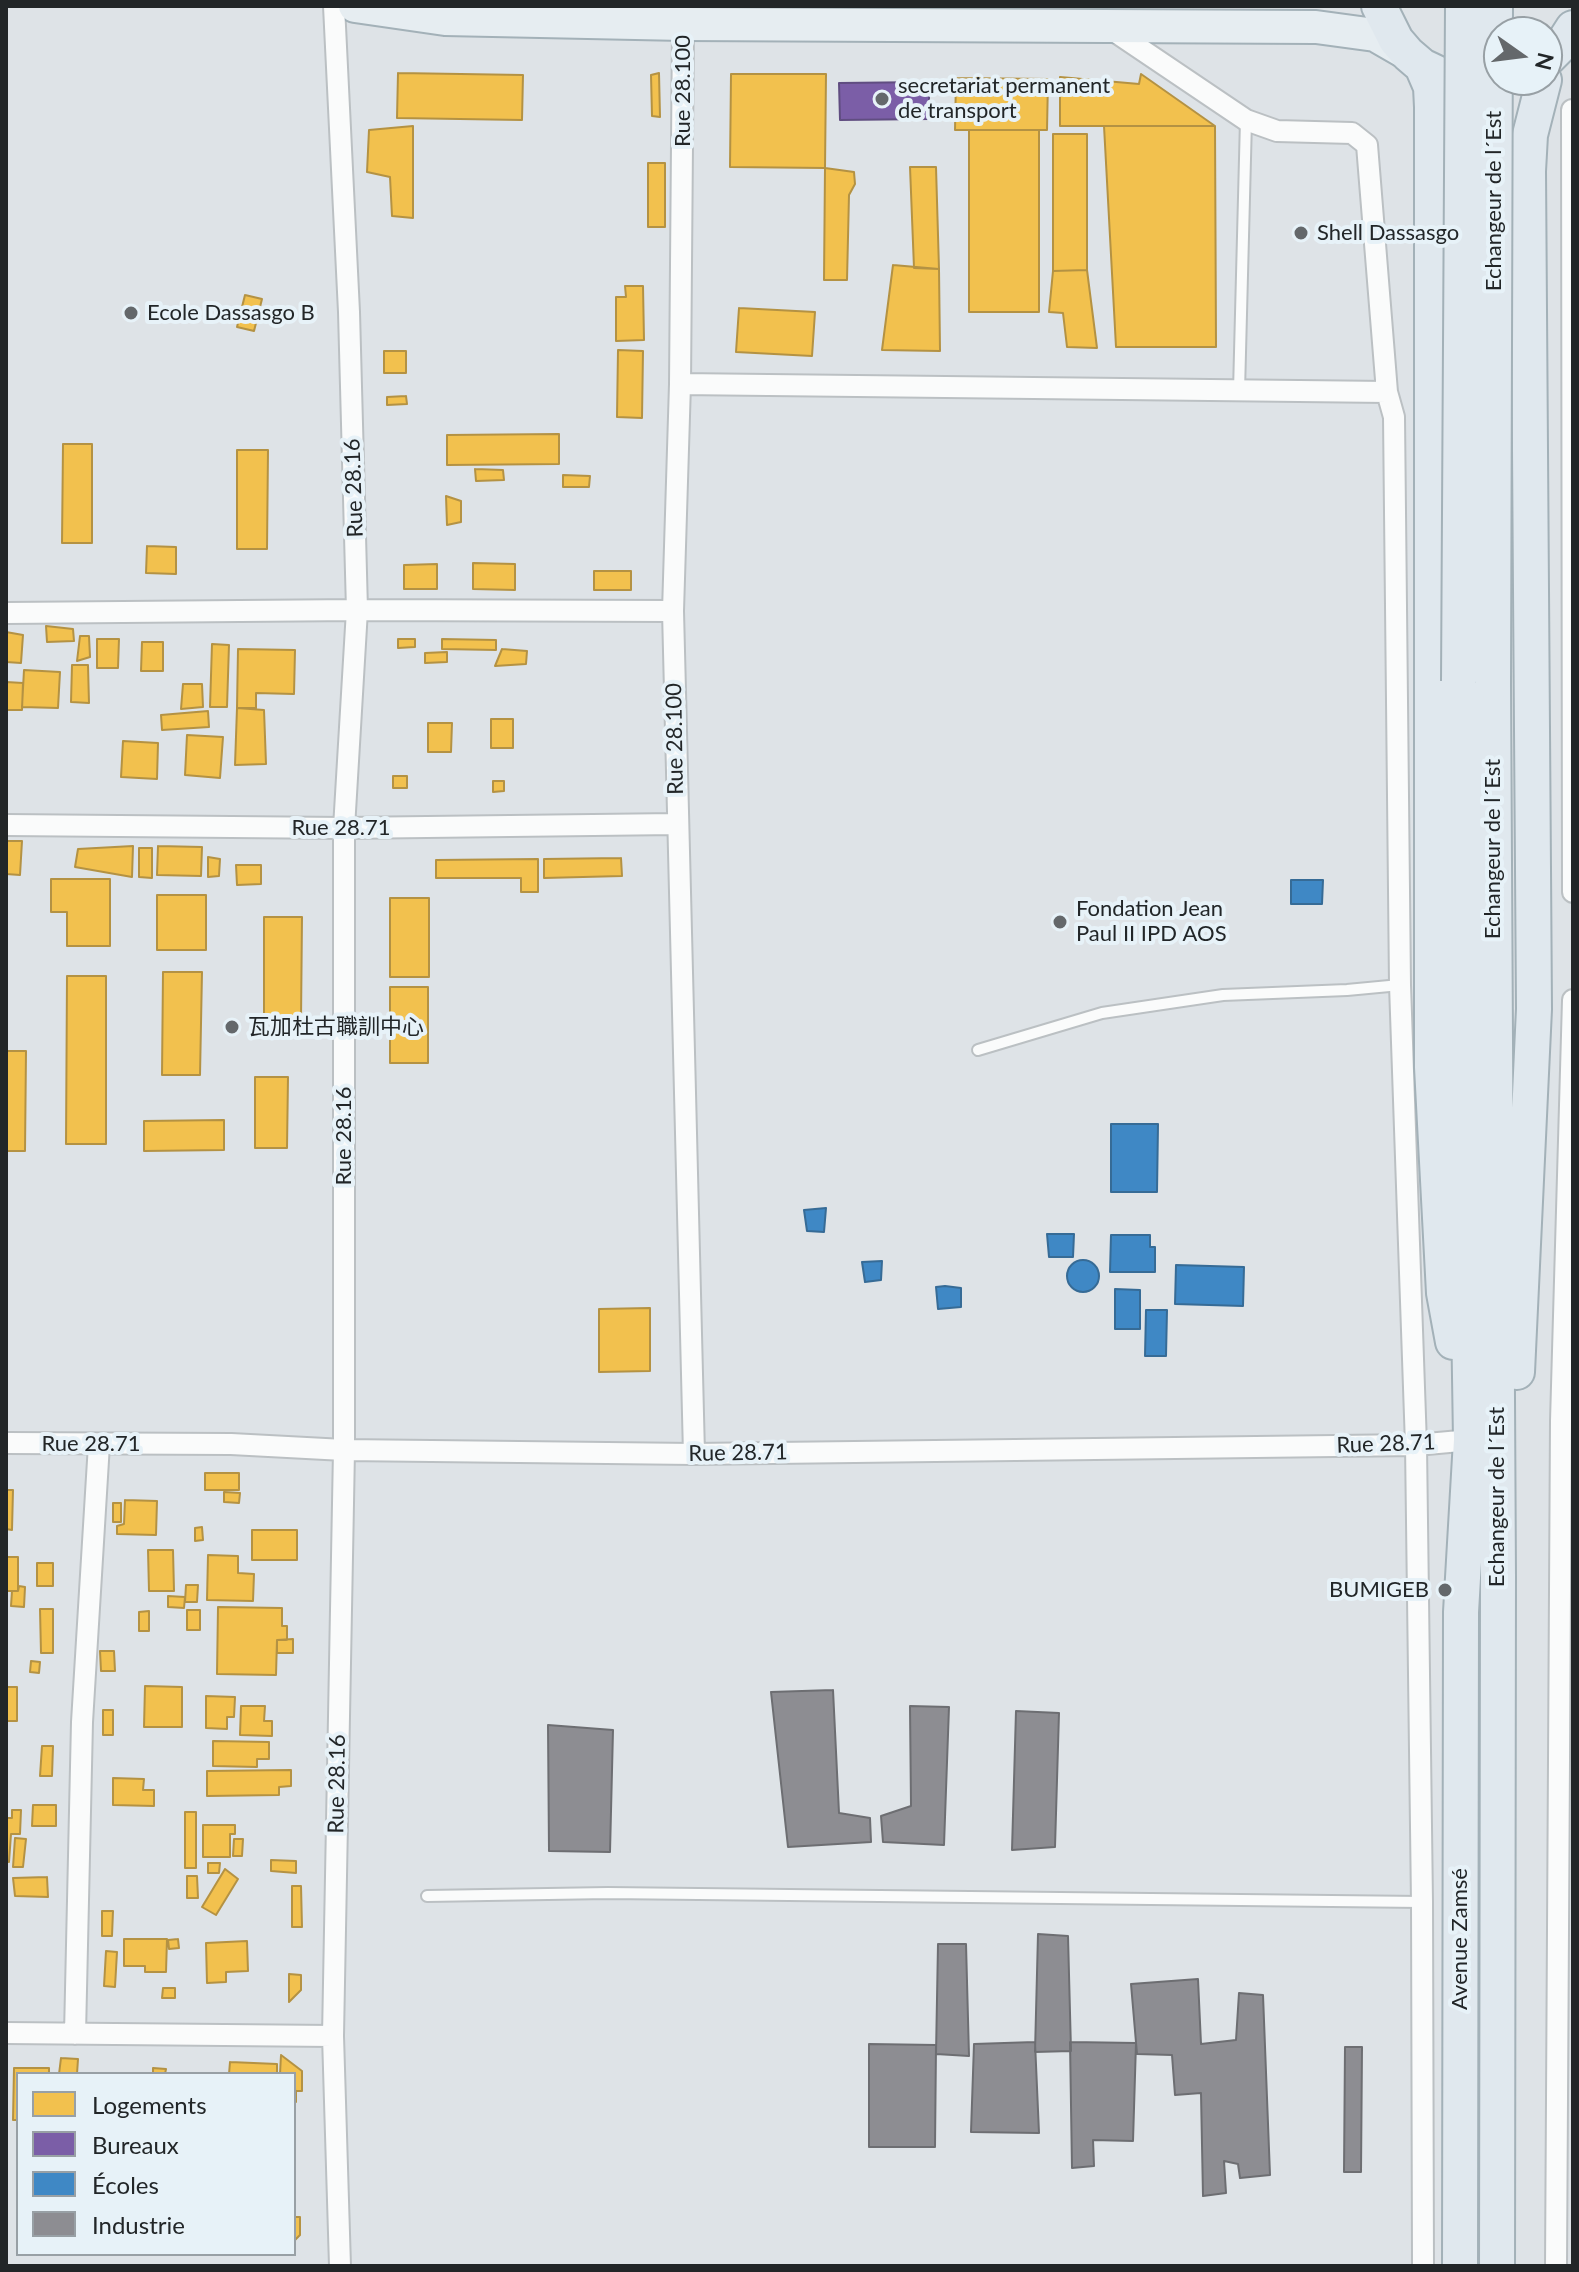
<!DOCTYPE html>
<meta charset="utf-8">
<style>
body{margin:0}
#map{position:relative;width:1579px;height:2272px;overflow:hidden;background:#dee3e7;font-family:Lato,sans-serif}
canvas{display:block}
.frame{position:absolute;inset:0;border:8px solid #222628;pointer-events:none}
.legend{position:absolute;left:16px;top:2072px;width:280px;height:184px;box-sizing:border-box;background:#e7f2f8;border:2px solid #98a0a5;margin:0;padding:10px 14px;list-style:none;font-size:24px;color:#222628}
.legend li{display:flex;align-items:center;gap:16px;height:40px}
.legend b{width:40px;border:2px solid #98a0a5}
.north{position:absolute;left:1483px;top:16px;width:80px;height:80px;box-sizing:border-box;background:#e7f2f8;border:2px solid #98a0a5;border-radius:50%;rotate:104deg;font-size:22px;font-weight:700;line-height:32px;text-align:center;color:#222628}
.north::after{content:'';display:block;margin:auto;width:28px;height:36px;background:#64686b;clip-path:polygon(50% 0,100% 100%,50% 72%,0 100%)}
</style>
<div id="map">
<canvas width="1579" height="2272"></canvas>
<div class="frame"></div>
<ul class="legend">
<li><b style="height:22px;background:#f2c14e"></b>Logements</li>
<li><b style="height:22px;background:#7b5ea7"></b>Bureaux</li>
<li><b style="height:22px;background:#3f88c5"></b>Écoles</li>
<li><b style="height:22px;background:#8d8d92"></b>Industrie</li>
</ul>
<div class="north">N</div>
</div>
<script>
const c = document.querySelector('canvas').getContext('2d');
c.lineJoin = 'round';
function fillPath(path, color) { c.fillStyle = color; c.fill(path, 'evenodd'); }
const shape = rows => new Path2D(rows.map(r => 'M' + r).join(''));
function trace(path, color, width, dash) { c.strokeStyle = color; c.lineWidth = width; c.lineCap = dash ? 'butt' : 'round'; c.setLineDash(dash || []); c.stroke(path); }
function drawText(font, color, halo, rows, align = 'center') {
  c.font = font + ' Lato,"Noto Sans SC",sans-serif'; c.lineWidth = 8; c.setLineDash([]); c.textBaseline = 'middle'; c.strokeStyle = halo; c.fillStyle = color; for (const [text, x, y, turn = 0] of rows) {
    c.save(); c.translate(x, y); c.rotate((+turn || 0) * Math.PI / 180); c.textAlign = isNaN(turn) ? turn : align; if (halo) c.strokeText(text, 0, 0); c.fillText(text, 0, 0); c.restore();
  }
}
const homes = shape([
 [398,73,523,75,522,120,397,118,398,73],
 [659,73,660,117,652,116,651,75,659,73],
 [731,74,826,74,825,168,730,167,731,74],
 [1141,74,1215,126,1060,126,1060,77,1139,84,1141,74],
 [956,78,1048,79,1047,130,955,130,956,78],
 [413,126,413,218,392,216,390,177,367,172,369,130,413,126],
 [1104,126,1215,126,1216,347,1116,347,1104,126],
 [969,130,1039,130,1039,312,969,312,969,130],
 [1053,134,1087,134,1087,270,1053,271,1053,134],
 [648,163,665,163,665,227,648,227,648,163],
 [910,167,936,167,939,269,914,268,910,167],
 [825,168,854,172,855,184,849,195,847,280,824,280,825,168],
 [893,265,939,269,940,351,882,350,893,265],
 [1087,270,1097,348,1067,347,1063,313,1049,312,1053,271,1087,270],
 [625,286,643,286,644,340,616,341,616,297,626,297,625,286],
 [245,295,262,299,254,331,237,327,245,295],
 [739,308,815,312,812,356,736,352,739,308],
 [618,350,643,351,642,418,617,417,618,350],
 [384,351,406,351,406,373,384,373,384,351],
 [406,396,407,404,387,405,387,397,406,396],
 [559,434,559,464,447,465,447,435,559,434],
 [63,444,92,444,92,543,62,543,63,444],
 [237,450,268,450,267,549,237,549,237,450],
 [475,469,503,470,504,480,476,481,475,469],
 [563,475,590,476,589,487,563,487,563,475],
 [446,496,461,501,461,522,447,525,446,496],
 [147,546,176,547,176,574,146,573,147,546],
 [473,563,515,564,515,590,473,589,473,563],
 [437,564,437,589,404,589,404,565,437,564],
 [594,571,631,571,631,590,594,590,594,571],
 [46,626,73,629,74,641,47,642,46,626],
 [6,632,23,635,21,663,6,662,6,632],
 [80,636,89,636,90,657,77,661,80,636],
 [97,639,119,639,118,668,97,668,97,639],
 [398,639,415,639,415,647,398,648,398,639],
 [442,639,496,640,496,650,442,649,442,639],
 [142,642,163,642,163,671,141,671,142,642],
 [212,644,229,645,227,707,210,707,212,644],
 [238,649,295,650,294,694,256,693,256,708,237,708,238,649],
 [502,649,527,651,526,664,495,666,502,649],
 [447,652,447,662,425,663,425,653,447,652],
 [72,665,88,665,89,703,71,702,72,665],
 [24,670,60,672,58,708,22,707,24,670],
 [6,682,23,683,22,710,6,710,6,682],
 [183,684,202,684,203,707,181,709,183,684],
 [237,708,264,710,266,764,235,765,237,708],
 [208,711,209,727,162,730,161,715,208,711],
 [491,719,513,719,513,748,491,748,491,719],
 [428,723,452,723,451,752,428,752,428,723],
 [187,735,223,737,220,778,185,775,187,735],
 [123,741,158,743,157,779,121,777,123,741],
 [393,776,407,776,407,788,393,788,393,776],
 [493,781,504,781,504,791,493,792,493,781],
 [6,841,22,841,20,875,6,874,6,841],
 [133,846,132,877,75,867,78,849,133,846],
 [158,846,202,847,201,876,157,875,158,846],
 [139,848,152,848,152,878,139,877,139,848],
 [208,857,220,859,219,876,208,877,208,857],
 [621,858,622,876,544,878,544,859,621,858],
 [538,859,538,892,521,892,521,878,436,878,436,860,538,859],
 [236,865,261,865,261,884,237,885,236,865],
 [51,879,110,879,110,946,67,946,67,912,51,912,51,879],
 [157,895,206,895,206,950,157,950,157,895],
 [390,898,429,898,429,977,390,977,390,898],
 [264,917,302,917,301,1020,264,1020,264,917],
 [163,972,202,972,200,1075,162,1075,163,972],
 [67,976,106,976,106,1144,66,1144,67,976],
 [390,987,428,987,428,1063,390,1063,390,987],
 [6,1051,26,1051,25,1151,6,1151,6,1051],
 [255,1077,288,1077,287,1148,255,1148,255,1077],
 [224,1120,224,1150,144,1151,144,1121,224,1120],
 [650,1308,650,1371,599,1372,599,1309,650,1308],
 [205,1473,239,1473,239,1490,205,1490,205,1473],
 [6,1490,13,1490,12,1530,6,1529,6,1490],
 [224,1492,240,1493,239,1503,224,1502,224,1492],
 [125,1500,157,1501,156,1535,117,1534,117,1526,124,1524,125,1500],
 [113,1503,121,1503,121,1522,113,1522,113,1503],
 [202,1527,203,1540,195,1541,195,1528,202,1527],
 [252,1530,297,1530,297,1560,252,1560,252,1530],
 [6,1544,6,1557,18,1557,18,1591,7,1591,7,1605,6,1544],
 [148,1550,173,1550,174,1591,149,1591,148,1550],
 [208,1555,238,1556,238,1573,254,1574,253,1601,207,1600,208,1555],
 [37,1563,53,1563,53,1586,37,1586,37,1563],
 [186,1585,198,1585,197,1602,185,1602,186,1585],
 [19,1586,25,1587,24,1607,11,1606,12,1591,18,1591,19,1586],
 [168,1596,185,1597,184,1608,168,1607,168,1596],
 [218,1607,282,1608,282,1626,287,1626,287,1640,277,1640,276,1675,217,1674,218,1607],
 [40,1609,53,1609,53,1653,41,1653,40,1609],
 [187,1610,200,1610,200,1630,187,1630,187,1610],
 [149,1611,149,1631,139,1631,139,1612,149,1611],
 [293,1639,293,1653,277,1653,277,1640,293,1639],
 [100,1651,114,1651,115,1671,101,1671,100,1651],
 [31,1661,40,1662,39,1673,30,1672,31,1661],
 [145,1686,182,1687,182,1727,144,1727,145,1686],
 [6,1687,17,1687,17,1721,6,1721,6,1687],
 [206,1696,235,1697,234,1717,227,1717,227,1729,206,1728,206,1696],
 [241,1706,265,1706,264,1721,272,1721,272,1736,240,1735,241,1706],
 [103,1710,113,1710,113,1735,103,1735,103,1710],
 [213,1741,269,1742,269,1759,257,1759,257,1767,213,1766,213,1741],
 [42,1746,53,1746,52,1776,40,1776,42,1746],
 [291,1770,291,1786,279,1787,279,1795,207,1796,207,1771,291,1770],
 [113,1778,144,1779,143,1790,154,1790,154,1806,113,1805,113,1778],
 [33,1805,56,1805,56,1826,32,1826,33,1805],
 [12,1810,21,1810,20,1834,11,1834,9,1862,6,1861,6,1818,12,1818,12,1810],
 [185,1812,196,1812,196,1868,185,1868,185,1812],
 [203,1825,235,1825,235,1834,230,1834,230,1857,203,1857,203,1825],
 [15,1838,26,1839,23,1867,13,1867,15,1838],
 [234,1839,243,1839,242,1856,233,1856,234,1839],
 [271,1860,296,1861,296,1873,271,1871,271,1860],
 [208,1863,220,1863,219,1873,208,1873,208,1863],
 [225,1869,238,1879,216,1915,202,1907,225,1869],
 [187,1876,197,1876,198,1898,187,1898,187,1876],
 [47,1877,48,1897,15,1896,13,1878,47,1877],
 [292,1886,301,1886,302,1927,292,1927,292,1886],
 [102,1911,113,1911,112,1936,102,1936,102,1911],
 [124,1939,167,1939,166,1972,145,1972,145,1966,124,1966,124,1939],
 [178,1939,179,1948,169,1949,168,1940,178,1939],
 [247,1941,248,1971,226,1972,226,1982,207,1983,206,1943,247,1941],
 [106,1951,117,1952,115,1987,104,1986,106,1951],
 [289,1974,301,1975,301,1990,289,2002,289,1974],
 [163,1988,175,1988,175,1998,162,1998,163,1988],
 [281,2055,302,2071,302,2091,296,2091,296,2102,294,2074,280,2074,281,2055],
 [61,2058,78,2059,77,2074,59,2074,61,2058],
 [230,2062,277,2064,277,2074,229,2074,230,2062],
 [14,2068,49,2068,49,2074,18,2074,18,2120,13,2120,14,2068],
 [153,2068,166,2069,165,2074,153,2074,153,2068],
 [294,2217,300,2217,300,2235,294,2241,294,2217]
]);
const offices = shape([
 [929,82,929,119,840,120,839,83,929,82]
]);
const schools = shape([
 [1291,880,1323,880,1322,904,1291,904,1291,880],
 [1111,1124,1158,1124,1157,1192,1111,1192,1111,1124],
 [826,1208,824,1232,807,1231,804,1210,826,1208],
 [1047,1234,1074,1234,1073,1257,1049,1257,1047,1234],
 [1111,1235,1150,1235,1150,1247,1155,1247,1155,1272,1110,1272,1111,1235],
 '1067 1276a16 16 0 1 1 32 0a16 16 0 1 1-32 0Z',
 [882,1261,881,1280,865,1282,862,1262,882,1261],
 [1176,1265,1244,1267,1243,1306,1175,1304,1176,1265],
 [945,1286,961,1288,961,1307,938,1309,936,1287,945,1286],
 [1115,1289,1140,1290,1140,1329,1115,1329,1115,1289],
 [1146,1310,1167,1310,1166,1356,1145,1356,1146,1310]
]);
const industry = shape([
 [833,1690,839,1813,870,1818,871,1842,788,1847,771,1692,833,1690],
 [910,1706,949,1707,944,1845,883,1842,881,1816,911,1806,910,1706],
 [1016,1711,1059,1713,1055,1847,1012,1850,1016,1711],
 [548,1725,613,1730,610,1852,549,1851,548,1725],
 [1038,1934,1068,1936,1071,2051,1035,2052,1038,1934],
 [938,1944,966,1944,969,2056,936,2054,938,1944],
 [1198,1979,1201,2044,1236,2040,1239,1993,1263,1995,1270,2175,1240,2178,1238,2164,1224,2161,1226,2193,1203,2196,1201,2093,1175,2095,1172,2055,1137,2054,1131,1984,1198,1979],
 [1035,2042,1039,2133,971,2132,974,2044,1035,2042],
 [1070,2042,1136,2043,1133,2141,1093,2140,1094,2166,1072,2168,1070,2042],
 [869,2044,936,2045,935,2147,869,2147,869,2044],
 [1345,2047,1362,2047,1361,2172,1344,2172,1345,2047]
]);
const service = shape([
 [1239,391,1246,120],
 [978,1050,1102,1013,1223,995,1347,990,1400,985],
 [427,1896,608,1893,1422,1902]
]);
const minor = shape([
 [334,6,349,312,357,610,344,828,344,1450,333,2036,340,2266],
 [683,24,680,384,673,611,694,1454],
 [1108,27,1246,120,1277,131,1352,133,1367,145,1387,392,1394,417,1400,985,1416,1445,1422,1902,1423,2266],
 [1572,110,1573,892],
 [680,384,1387,392],
 [6,613,357,610,673,611],
 [6,825,344,828,676,824],
 [6,1443,231,1444,344,1450,694,1454,1416,1445,1471,1440],
 [6,2033,333,2036],
 [75,2034,82,1722,99,1444],
 [1556,2266,1561,1421,1573,1000]
]);
const primary = shape([
 [355,6,445,19,683,24,1316,27,1375,35,1408,54]
]);
const trunk = shape([
 [1379,6,1396,40,1408,54,1422,66,1441,75],
 [1547,59,1564,42,1573,28],
 [1422,66,1431,87,1432,107,1432,1067,1444,1293,1453,1342],
 [1459,681,1471,1440,1461,1612,1460,2266],
 [1493,683,1498,1576,1497,2266],
 [1517,1372,1534,1009,1528,171,1530,135,1544,80]
]);
const trunkBridge = shape([
 [1459,681,1463,6],
 [1493,683,1495,6]
]);
const markers = [
 [882,99,8,"#64686b"],
 [1301,233,8,"#64686b"],
 [131,313,8,"#64686b"],
 [1060,922,8,"#64686b"],
 [232,1027,8,"#64686b"],
 [1445,1590,8,"#64686b"]
];
const poiNames = [
 ["secretariat permanent",898,86],
 ["de transport",898,111],
 ["Shell Dassasgo",1317,233],
 ["Ecole Dassasgo B",147,313],
 ["Fondation Jean",1076,909],
 ["Paul II IPD AOS",1076,934],
 ["瓦加杜古職訓中心",248,1027],
 ["BUMIGEB",1429,1590,"right"]
];
const streetNames = [
 ["Rue 28.100",683,91,-90],
 ["Echangeur de l´Est",1494,201,-90],
 ["Rue 28.16",354,488,-92],
 ["Rue 28.100",675,739,-91],
 ["Rue 28.71",341,828],
 ["Echangeur de l´Est",1493,849,-90],
 ["Rue 28.16",344,1136,-90],
 ["Rue 28.71",91,1444],
 ["Rue 28.71",1386,1444,-2],
 ["Rue 28.71",738,1453,-1],
 ["Echangeur de l´Est",1497,1497,-90],
 ["Rue 28.16",337,1784,-89],
 ["Avenue Zamsé",1460,1939,-90]
];
fillPath(homes, '#f2c14e');
trace(homes, '#b49243', 2);
fillPath(offices, '#7b5ea7');
trace(offices, '#604d81', 2);
fillPath(schools, '#3f88c5');
trace(schools, '#366b96', 2);
fillPath(industry, '#8d8d92');
trace(industry, '#6d6e72', 2);
trace(service, '#bbc0c3', 14);
trace(minor, '#bbc0c3', 24);
trace(primary, '#a3b1b8', 36);
trace(trunk, '#a3b1b8', 38);
trace(service, '#fafbfb', 10);
trace(minor, '#fafbfb', 20);
trace(primary, '#e6edf1', 32);
trace(trunk, '#e0e8ee', 34);
trace(trunkBridge, '#a3b1b8', 38, []);
trace(trunkBridge, '#e0e8ee', 34);
for (const [x, y, r, color] of markers) { const dot = new Path2D(); dot.arc(x, y, r, 0, 2 * Math.PI); c.fillStyle = color; c.fill(dot); trace(dot, '#e7f2f8', 3); }
drawText('22px', '#222628', '#e7f2f8', poiNames, 'left');
drawText('22px', '#222628', '#e7f2f8', streetNames);
</script>
